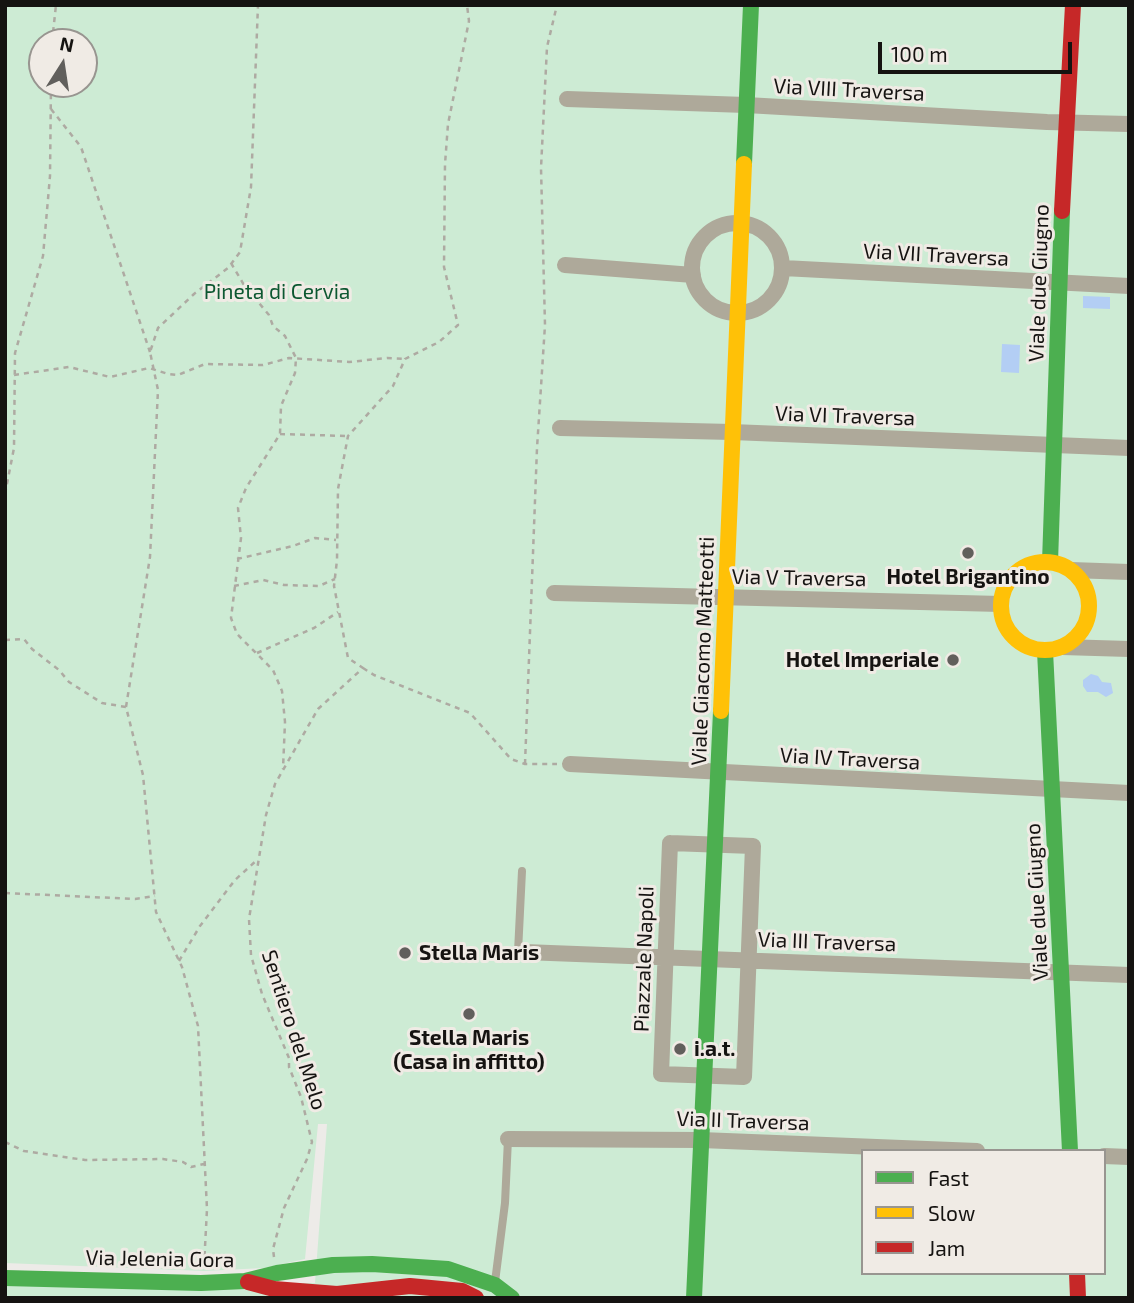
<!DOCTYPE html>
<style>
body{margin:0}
#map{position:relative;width:1134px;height:1303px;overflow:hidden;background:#edebe8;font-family:"Exo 2",sans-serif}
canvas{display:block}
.frame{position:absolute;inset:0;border:7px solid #151311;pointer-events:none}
.legend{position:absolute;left:861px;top:1149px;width:245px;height:126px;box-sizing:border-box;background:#f0ebe5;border:2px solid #989590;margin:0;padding:9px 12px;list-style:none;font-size:21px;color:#151311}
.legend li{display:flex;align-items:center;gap:14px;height:35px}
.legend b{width:35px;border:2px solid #989590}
.north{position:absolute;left:28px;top:28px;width:70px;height:70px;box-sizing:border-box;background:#f0ebe5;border:2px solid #989590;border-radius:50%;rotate:12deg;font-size:19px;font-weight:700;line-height:28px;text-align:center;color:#151311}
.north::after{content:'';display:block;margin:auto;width:24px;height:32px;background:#615f5c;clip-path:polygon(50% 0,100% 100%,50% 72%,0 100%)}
.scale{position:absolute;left:878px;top:42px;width:194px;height:32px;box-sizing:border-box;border:4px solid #151311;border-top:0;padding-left:9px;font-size:21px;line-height:24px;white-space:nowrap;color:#151311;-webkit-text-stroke:5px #f0ebe5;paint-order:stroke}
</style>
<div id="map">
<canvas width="1134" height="1303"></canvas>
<div class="frame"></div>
<ul class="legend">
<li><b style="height:9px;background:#4caf50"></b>Fast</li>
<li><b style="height:9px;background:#ffc107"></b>Slow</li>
<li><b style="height:9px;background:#c62828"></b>Jam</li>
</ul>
<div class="north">N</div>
<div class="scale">100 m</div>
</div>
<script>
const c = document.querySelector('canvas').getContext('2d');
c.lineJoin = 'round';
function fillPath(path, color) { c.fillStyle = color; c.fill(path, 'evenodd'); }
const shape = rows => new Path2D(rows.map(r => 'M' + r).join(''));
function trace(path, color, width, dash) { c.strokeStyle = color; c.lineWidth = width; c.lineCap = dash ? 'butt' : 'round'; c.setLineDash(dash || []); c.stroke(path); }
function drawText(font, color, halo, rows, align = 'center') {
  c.font = font + ' "Exo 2",sans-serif'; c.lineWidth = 6; c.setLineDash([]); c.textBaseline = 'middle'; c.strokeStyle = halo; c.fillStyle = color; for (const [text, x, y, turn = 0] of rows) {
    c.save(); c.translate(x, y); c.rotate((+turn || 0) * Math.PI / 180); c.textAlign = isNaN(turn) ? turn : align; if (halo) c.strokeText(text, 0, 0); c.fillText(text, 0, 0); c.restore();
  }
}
const green = shape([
 [5,5,1129,5,1129,1298,5,1298,5,1284,315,1283,327,1124,318,1124,305,1259,264,1268,204,1271,5,1263],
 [42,42,84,42,84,84,42,84],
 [863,1151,1104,1151,1104,1273,863,1273]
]);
const water = shape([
 [1083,296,1110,297,1110,309,1083,308],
 [1002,344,1020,345,1019,373,1001,372],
 [1091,674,1098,676,1102,682,1111,683,1113,693,1106,697,1098,692,1087,692,1083,686,1083,680]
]);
const path = shape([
 [52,42,56,5],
 [51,109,81,147,150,352],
 [231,263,244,285,269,315,273,326,285,336,296,358,295,373,281,406,280,434,246,488,238,508,241,538,231,618,237,634,273,670,282,691,285,722,283,769],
 [14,375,69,367,110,377,149,368,168,374,178,375,205,364,263,365,289,358,349,362,387,358,405,359],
 [280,434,346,436],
 [5,494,14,448,15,353,43,256,50,176,51,84],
 [237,559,293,546,315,538,336,540],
 [234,586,263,580,284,585,319,586,335,579],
 [5,640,24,639,32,649,59,670,69,682,102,703,126,707],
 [257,653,314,628,338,612],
 [363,668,374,675,470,713,511,759,525,764,557,764],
 [525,764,537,448,545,325,541,168,547,47,557,5],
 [5,893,135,899,155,896],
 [179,961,200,926,235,880,258,859],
 [5,1142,24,1151,85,1160,163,1159,183,1162,191,1167,204,1164],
 [274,1257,273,1249,284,1208,307,1159,312,1142,301,1097,289,1067,289,1058,262,994,251,955,249,919,266,815,275,784,318,709,363,668,348,658,334,586,337,560,338,489,348,436,393,386,405,359,439,342,458,325,444,267,445,164,448,124,469,21,467,5],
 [204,1266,207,1209,198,1026,182,967,156,912,143,775,126,707,150,557,158,390,150,352,158,328,194,294,228,268,240,252,251,187,258,5]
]);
const lane = shape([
 [522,952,518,952,522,871],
 [495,1282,505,1203,508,1139]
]);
const street = shape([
 [567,99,746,105,1047,122,1129,124],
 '692 268a45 45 0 1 1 90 0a45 45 0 1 1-90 0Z',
 [565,265,693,275],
 [783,268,1129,286],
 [560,428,732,432,1129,448],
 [1071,570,1129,572],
 [554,593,1001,604],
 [1062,647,1129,649],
 [570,764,1129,793],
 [670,843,753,846,744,1077,661,1074,670,843],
 [524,952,1129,975],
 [508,1139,701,1140,977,1151],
 [1104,1156,1129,1157]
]);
const fast = shape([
 [744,164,751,5],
 [1050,562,1062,211],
 [1045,651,1070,1151],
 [5,1278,201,1283,245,1281,277,1273,333,1265,372,1264,448,1269,495,1285,512,1298],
 [694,1298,721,711]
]);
const slow = shape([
 '1001 606a44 44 0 1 1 88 0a44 44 0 1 1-88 0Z',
 [721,711,744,164]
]);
const jam = shape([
 [1062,211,1073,5],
 [1077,1273,1078,1298],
 [248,1282,274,1289,337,1294,410,1286,462,1291,476,1298]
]);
const markers = [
 [968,553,7,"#615f5c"],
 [953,660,7,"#615f5c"],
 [405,953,7,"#615f5c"],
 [469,1014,7,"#615f5c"],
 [680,1049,7,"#615f5c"]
];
const streetNames = [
 ["Via VIII Traversa",849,90,3],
 ["Via VII Traversa",936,255,3],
 ["Viale due Giugno",1039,283,-88],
 ["Via VI Traversa",845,416,2],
 ["Via V Traversa",799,578,1],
 ["Viale Giacomo Matteotti",703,651,-88],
 ["Via IV Traversa",850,759,3],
 ["Viale due Giugno",1037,902,-93],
 ["Via III Traversa",827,942,2],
 ["Piazzale Napoli",644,959,-88],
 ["Sentiero del Melo",294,1030,72],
 ["Via II Traversa",743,1121,2],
 ["Via Jelenia Gora",160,1259,1]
];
const parkNames = [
 ["Pineta di Cervia",277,292]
];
const poiNames = [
 ["Hotel Brigantino",968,577],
 ["Hotel Imperiale",939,660,"right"],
 ["Stella Maris",419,953,"left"],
 ["Stella Maris",469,1038],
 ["(Casa in affitto)",469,1062],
 ["i.a.t.",694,1049,"left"]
];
fillPath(green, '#cdebd4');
fillPath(water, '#b3cef4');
trace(path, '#aeaaa2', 2.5, [5, 5]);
trace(lane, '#aea99a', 8);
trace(street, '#aea99a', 16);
trace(fast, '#4caf50', 16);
trace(slow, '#ffc107', 16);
trace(jam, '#c62828', 16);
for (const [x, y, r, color] of markers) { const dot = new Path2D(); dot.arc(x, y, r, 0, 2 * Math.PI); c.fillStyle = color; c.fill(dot); trace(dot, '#f0ebe5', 2.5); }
drawText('21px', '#151311', '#f0ebe5', streetNames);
drawText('21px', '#0d5831', '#f0ebe5', parkNames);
drawText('bold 21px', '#151311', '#f0ebe5', poiNames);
</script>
